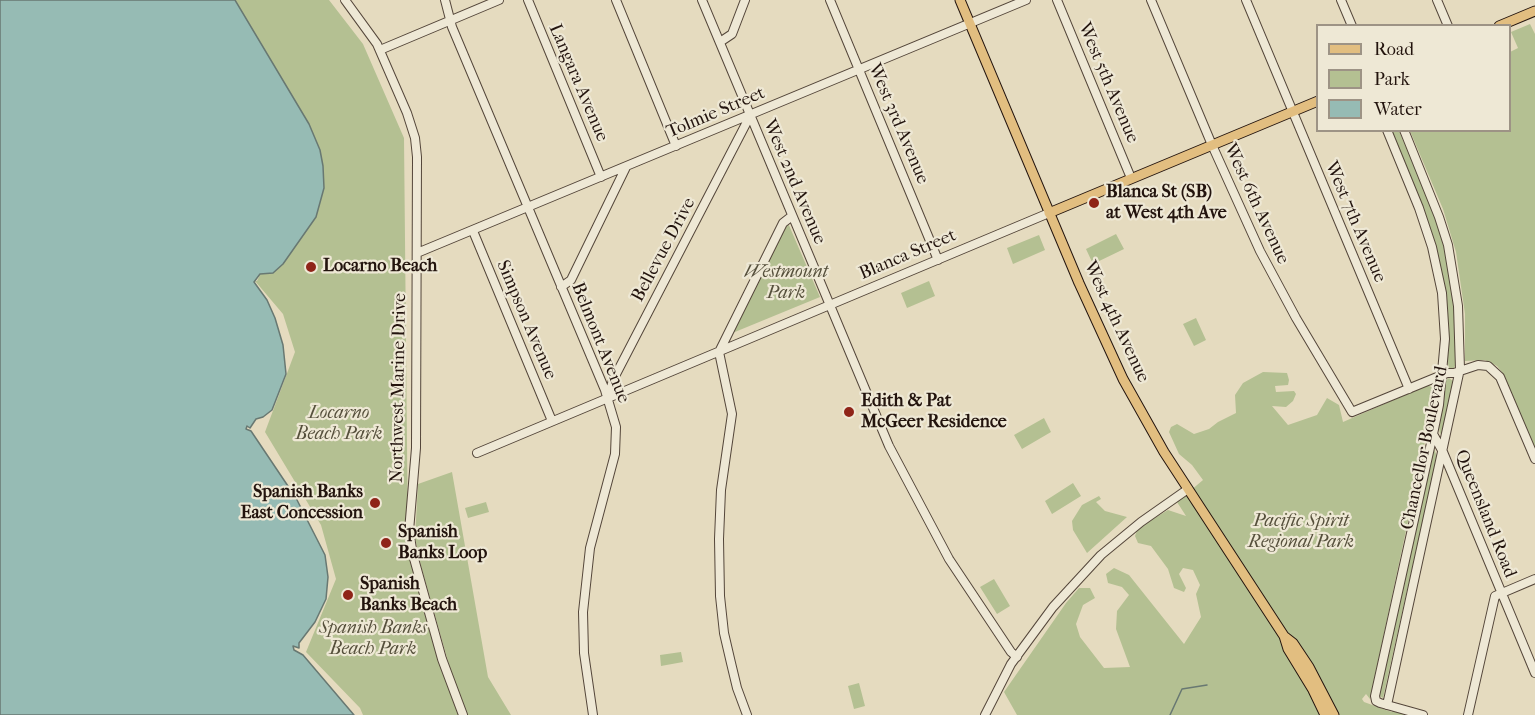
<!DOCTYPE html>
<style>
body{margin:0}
#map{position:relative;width:1535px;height:715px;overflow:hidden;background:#e5dbbf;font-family:"IM FELL French Canon",serif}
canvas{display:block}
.legend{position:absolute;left:1316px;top:24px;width:195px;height:108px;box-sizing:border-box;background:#eee8d5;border:2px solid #9d9385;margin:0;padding:8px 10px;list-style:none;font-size:18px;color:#23140e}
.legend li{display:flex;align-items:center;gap:12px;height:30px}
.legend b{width:30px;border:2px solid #9d9385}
</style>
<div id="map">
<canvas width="1535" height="715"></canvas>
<ul class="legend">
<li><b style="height:8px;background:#e2be80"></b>Road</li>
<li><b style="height:16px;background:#b4c092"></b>Park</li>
<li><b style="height:16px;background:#96bbb4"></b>Water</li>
</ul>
</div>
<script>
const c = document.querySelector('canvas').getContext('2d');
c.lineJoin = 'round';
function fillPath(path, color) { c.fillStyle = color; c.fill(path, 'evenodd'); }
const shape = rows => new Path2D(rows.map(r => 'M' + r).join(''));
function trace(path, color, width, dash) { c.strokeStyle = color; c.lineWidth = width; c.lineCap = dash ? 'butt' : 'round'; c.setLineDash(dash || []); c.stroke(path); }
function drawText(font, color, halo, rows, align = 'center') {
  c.font = font + ' "IM FELL French Canon",serif'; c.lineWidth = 4.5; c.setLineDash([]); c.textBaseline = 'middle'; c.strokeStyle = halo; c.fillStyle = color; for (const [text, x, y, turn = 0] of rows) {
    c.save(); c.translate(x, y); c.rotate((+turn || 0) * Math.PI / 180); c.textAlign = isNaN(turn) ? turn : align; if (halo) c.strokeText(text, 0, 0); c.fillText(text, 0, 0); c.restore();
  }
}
const green = shape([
 [235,0,329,0,363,44,404,138,408,545,411,564,437,657,460,715,363,715,360,708,306,652,336,579,321,525,265,432,295,352,283,314,255,281,257,281,320,150,309,124],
 [1530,24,1535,34,1535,450,1502,372,1497,366,1485,360,1465,361,1465,314,1456,252,1443,209,1410,131,1510,130,1510,52,1518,48,1511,32],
 [1390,131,1399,131,1433,211,1447,257,1453,288,1456,325,1456,358,1455,366,1453,369,1449,368,1447,360,1447,310,1445,288,1432,234],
 [788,223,820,297,730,334],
 [1116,234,1124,249,1093,264,1086,249],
 [1039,235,1045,250,1013,264,1007,248],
 [929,281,935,296,907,308,901,293],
 [1196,318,1206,340,1194,346,1183,324],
 [1263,372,1287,373,1289,380,1288,385,1275,386,1276,392,1294,391,1296,394,1293,401,1286,407,1272,406,1288,425,1317,415,1327,398,1339,405,1343,422,1428,385,1436,390,1370,699,1366,694,1362,699,1364,702,1386,710,1392,712,1393,710,1412,715,1017,715,1004,692,1066,603,1079,588,1090,588,1095,598,1083,605,1076,624,1080,637,1104,668,1130,667,1116,629,1117,611,1129,595,1122,587,1108,583,1106,574,1114,568,1129,575,1184,644,1201,617,1196,594,1200,585,1193,570,1183,568,1179,574,1186,588,1184,592,1174,588,1168,569,1151,546,1138,543,1135,536,1138,528,1168,510,1186,516,1177,502,1203,480,1192,465,1179,454,1169,432,1171,427,1177,424,1194,434,1209,429,1218,422,1236,413,1235,395,1243,383],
 [1449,378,1453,381,1453,386,1443,431,1440,434,1439,427,1446,380],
 [1044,418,1051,432,1022,449,1014,435],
 [1434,449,1437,456,1383,698,1379,696,1379,688],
 [452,472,488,677,511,715,467,715,449,665,421,566,415,538,418,484],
 [1073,483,1081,496,1052,514,1045,501],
 [1099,496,1101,499,1096,502,1105,511,1127,517,1087,553,1073,530,1072,521,1082,505],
 [486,502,489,512,468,518,465,508],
 [994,579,1010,606,997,614,980,587],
 [681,652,683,662,661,666,660,655],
 [859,683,865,706,854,709,848,686]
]);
const water = shape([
 [0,0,235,0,309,124,320,150,323,166,324,188,316,217,283,264,273,273,260,274,254,282,267,300,275,318,283,345,286,374,272,410,263,417,256,419,250,428,247,426,246,429,251,431,296,498,325,555,328,577,326,599,315,622,299,643,299,648,293,646,294,650,303,655,354,715,0,715,0,0]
]);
const stream = shape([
 [1170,715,1182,689,1207,685]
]);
const minor = shape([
 [345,0,377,44,407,113,415,138,417,157,416,448,409,531,413,555,442,659,463,715],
 [445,0,452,27,605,390,616,427,615,454,590,548,583,612,584,653,593,715],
 [528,0,601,177],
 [616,0,676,146],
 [702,0,889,446,949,559,1011,652,1017,657],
 [830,0,938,260],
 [1057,0,1131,178],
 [1151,0,1212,145,1260,251,1296,318,1352,412,1447,373,1454,373,1478,365,1488,366,1500,377,1535,459],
 [1246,0,1409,389],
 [1341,0,1352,26],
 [1437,0,1448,26],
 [720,42,732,34,745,0],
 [380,50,499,0],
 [1387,130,1419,208,1432,247,1442,293,1445,339,1439,405,1433,434,1375,696,1376,701,1380,703,1423,715],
 [473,231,552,421],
 [417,253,1026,0],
 [561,287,571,280,626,167],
 [608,398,613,380,750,116],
 [1433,434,1443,452,1535,673],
 [477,453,1049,213],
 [1387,705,1460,369,1458,306,1448,245,1439,217,1404,130],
 [747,715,737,688,731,663,724,633,720,596,719,539,721,490,732,414,719,352,783,223,792,216],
 [985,715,1011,664,1053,607,1101,555,1141,522,1188,489],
 [1468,715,1495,596,1535,579]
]);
const major = shape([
 [960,0,1079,283,1123,379,1164,452,1284,636,1288,649,1313,690,1325,715],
 [1499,26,1535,11],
 [1049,213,1318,101],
 [1284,636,1293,643,1309,667,1334,715]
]);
const markers = [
 [1094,203,6,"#8f2418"],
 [311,267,6,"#8f2418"],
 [849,412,6,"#8f2418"],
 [375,503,6,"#8f2418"],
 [386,543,6,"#8f2418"],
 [348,595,6,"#8f2418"]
];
const streetNames = [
 ["Langara Avenue",578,83,67],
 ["West 5th Avenue",1108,83,67],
 ["Tolmie Street",716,113,-23],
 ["West 3rd Avenue",898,124,67],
 ["West 2nd Avenue",794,182,67],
 ["West 6th Avenue",1256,204,65],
 ["West 7th Avenue",1355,222,67],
 ["Bellevue Drive",664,250,-62],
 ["Blanca Street",908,255,-23],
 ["Simpson Avenue",526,320,67],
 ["West 4th Avenue",1116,322,65],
 ["Belmont Avenue",600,343,68],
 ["Northwest Marine Drive",399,388,-89],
 ["Chancellor Boulevard",1425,448,-78],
 ["Queensland Road",1485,514,68]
];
const poiNames = [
 ["Blanca St (SB)",1106,193],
 ["at West 4th Ave",1106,214],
 ["Locarno Beach",323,267],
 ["Edith & Pat",861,402],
 ["McGeer Residence",861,423],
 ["Spanish Banks",363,493,"right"],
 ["East Concession",363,514,"right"],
 ["Spanish",398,533],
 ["Banks Loop",398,554],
 ["Spanish",360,585],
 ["Banks Beach",360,606]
];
const parkNames = [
 ["Westmount",786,273],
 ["Park",786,294],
 ["Locarno",339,414],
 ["Beach Park",339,435],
 ["Pacific Spirit",1301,522],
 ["Regional Park",1301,543],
 ["Spanish Banks",373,629],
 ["Beach Park",373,650]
];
fillPath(green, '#b4c092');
fillPath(water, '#96bbb4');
trace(water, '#687872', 1.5);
trace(stream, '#687872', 1.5);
trace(minor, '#54463a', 10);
trace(major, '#23140e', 11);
trace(minor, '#eee8d5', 8);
trace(major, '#e2be80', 9);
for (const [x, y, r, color] of markers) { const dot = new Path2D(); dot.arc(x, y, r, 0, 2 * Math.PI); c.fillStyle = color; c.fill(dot); trace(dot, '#eee8d5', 2); }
drawText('18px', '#23140e', '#eee8d5', streetNames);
drawText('bold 18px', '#23140e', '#eee8d5', poiNames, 'left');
drawText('italic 18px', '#56503c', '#eee8d5', parkNames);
</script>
